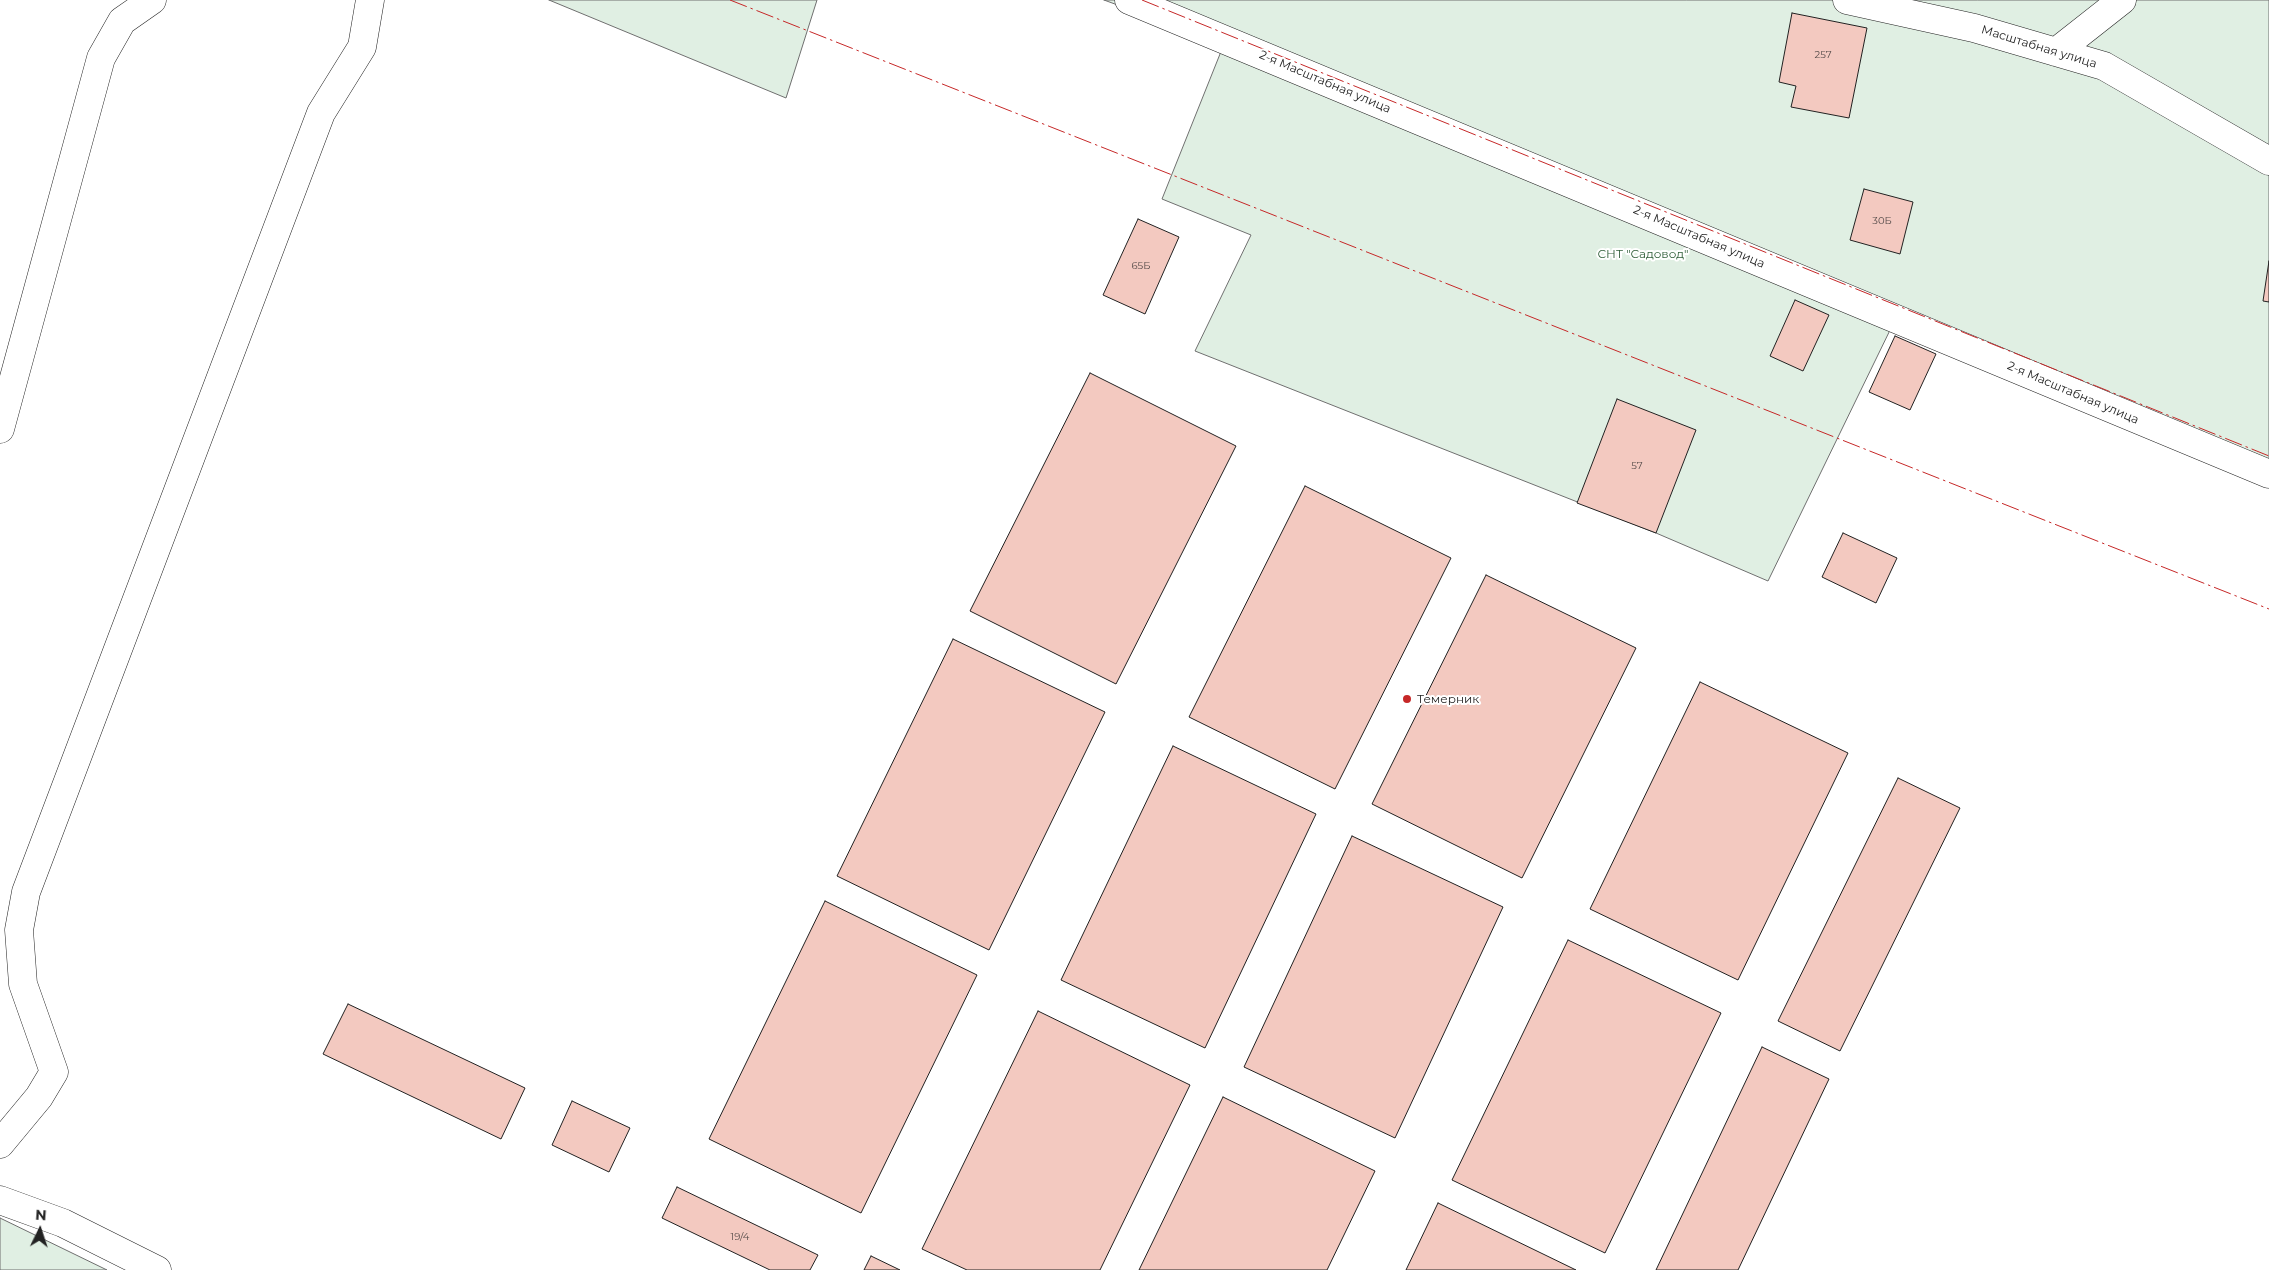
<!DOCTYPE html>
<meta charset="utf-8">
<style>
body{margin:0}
#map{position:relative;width:2269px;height:1270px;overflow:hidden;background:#fff;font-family:Montserrat,sans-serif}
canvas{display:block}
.north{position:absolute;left:15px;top:1205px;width:50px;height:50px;-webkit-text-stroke:4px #fff;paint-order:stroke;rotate:4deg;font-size:14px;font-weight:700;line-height:20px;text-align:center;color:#222}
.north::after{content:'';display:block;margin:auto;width:18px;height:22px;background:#222;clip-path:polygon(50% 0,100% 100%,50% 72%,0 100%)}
</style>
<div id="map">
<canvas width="2269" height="1270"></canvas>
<div class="north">N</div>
</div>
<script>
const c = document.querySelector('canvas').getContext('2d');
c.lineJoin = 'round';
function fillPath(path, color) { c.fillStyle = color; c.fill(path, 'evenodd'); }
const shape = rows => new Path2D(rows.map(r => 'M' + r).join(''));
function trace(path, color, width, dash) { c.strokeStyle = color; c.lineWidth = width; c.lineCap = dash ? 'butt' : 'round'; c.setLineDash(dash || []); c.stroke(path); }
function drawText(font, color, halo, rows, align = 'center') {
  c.font = font + ' Montserrat,sans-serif'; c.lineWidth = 4; c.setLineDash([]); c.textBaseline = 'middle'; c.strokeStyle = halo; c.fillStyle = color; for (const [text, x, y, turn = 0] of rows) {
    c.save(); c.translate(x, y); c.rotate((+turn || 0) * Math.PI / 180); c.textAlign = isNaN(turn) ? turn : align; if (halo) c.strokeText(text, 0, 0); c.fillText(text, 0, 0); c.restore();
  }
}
const green = shape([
 [549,0,817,0,786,98,549,0],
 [1104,0,2269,0,2269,479,1893,324,1768,581,1656,533,1195,351,1251,235,1162,199,1224,44,1104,0],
 [0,1218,107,1270,0,1270,0,1218]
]);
const building = shape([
 [1792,13,1867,28,1849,118,1791,107,1796,86,1779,82,1792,13],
 [1864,189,1913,202,1900,254,1850,240,1864,189],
 [1138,219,1179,237,1145,314,1103,295,1138,219],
 [2269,261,2269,302,2263,301,2269,261],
 [1795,300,1829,315,1803,371,1770,356,1795,300],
 [1895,336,1936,354,1910,410,1869,392,1895,336],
 [1090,373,1236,446,1116,684,970,611,1090,373],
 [1617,399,1696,430,1656,533,1577,503,1617,399],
 [1305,486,1451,558,1335,789,1189,717,1305,486],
 [1843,533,1897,558,1876,603,1822,577,1843,533],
 [1486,575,1636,648,1522,878,1372,804,1486,575],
 [953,639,1105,712,989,950,837,876,953,639],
 [1700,682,1848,753,1738,980,1590,909,1700,682],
 [1173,746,1316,814,1205,1048,1061,980,1173,746],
 [1898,778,1960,808,1840,1051,1778,1021,1898,778],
 [1352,836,1503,907,1395,1138,1244,1067,1352,836],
 [825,901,977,975,861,1213,709,1139,825,901],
 [1568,940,1721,1013,1605,1253,1452,1180,1568,940],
 [348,1004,525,1088,501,1139,323,1054,348,1004],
 [1038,1011,1190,1085,1100,1270,967,1270,922,1249,1038,1011],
 [1762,1047,1829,1079,1738,1270,1656,1270,1762,1047],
 [1223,1097,1375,1171,1327,1270,1139,1270,1223,1097],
 [572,1101,630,1128,609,1172,552,1145,572,1101],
 [677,1187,818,1255,810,1270,770,1270,662,1218,677,1187],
 [1438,1203,1576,1270,1406,1270,1438,1203],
 [871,1256,900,1270,864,1270,871,1256]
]);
const minor = shape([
 [1129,0,2269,474],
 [1847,0,1974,28,2104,66,2269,161],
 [2056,52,2122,0],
 [0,429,101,58,122,21,152,0],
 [0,1144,39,1097,54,1072,23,984,19,930,26,892,321,113,362,47,370,0],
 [0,1200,63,1223,157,1270]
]);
const power = shape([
 [730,0,2269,609],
 [1142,0,2269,456]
]);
const markers = [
 [1407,699,5,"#c62828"]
];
const numberNames = [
 ["257",1823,55],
 ["30Б",1882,221],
 ["65Б",1141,266],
 ["57",1637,466],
 ["19/4",740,1237]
];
const streetNames = [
 ["Масштабная улица",2039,47,17],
 ["2-я Масштабная улица",1325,82,23],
 ["2-я Масштабная улица",1699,237,23],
 ["2-я Масштабная улица",2073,393,23]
];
const parkNames = [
 ["СНТ \"Садовод\"",1643,254]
];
const poiNames = [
 ["Темерник",1417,699]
];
fillPath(green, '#e0efe3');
trace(green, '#6f6f6f', 1);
fillPath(building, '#f3c9c0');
trace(building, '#222', 1);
trace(minor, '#222', 29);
trace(minor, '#fff', 28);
trace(power, '#c62828', 1, [18, 4, 2.5, 4]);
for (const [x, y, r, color] of markers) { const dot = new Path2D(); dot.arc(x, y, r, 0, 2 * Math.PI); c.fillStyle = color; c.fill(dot); trace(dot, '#fff', 2); }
drawText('10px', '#564c4a', null, numberNames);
drawText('12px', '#222', '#fff', streetNames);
drawText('12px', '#2f5e38', '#fff', parkNames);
drawText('12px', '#222', '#fff', poiNames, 'left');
</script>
